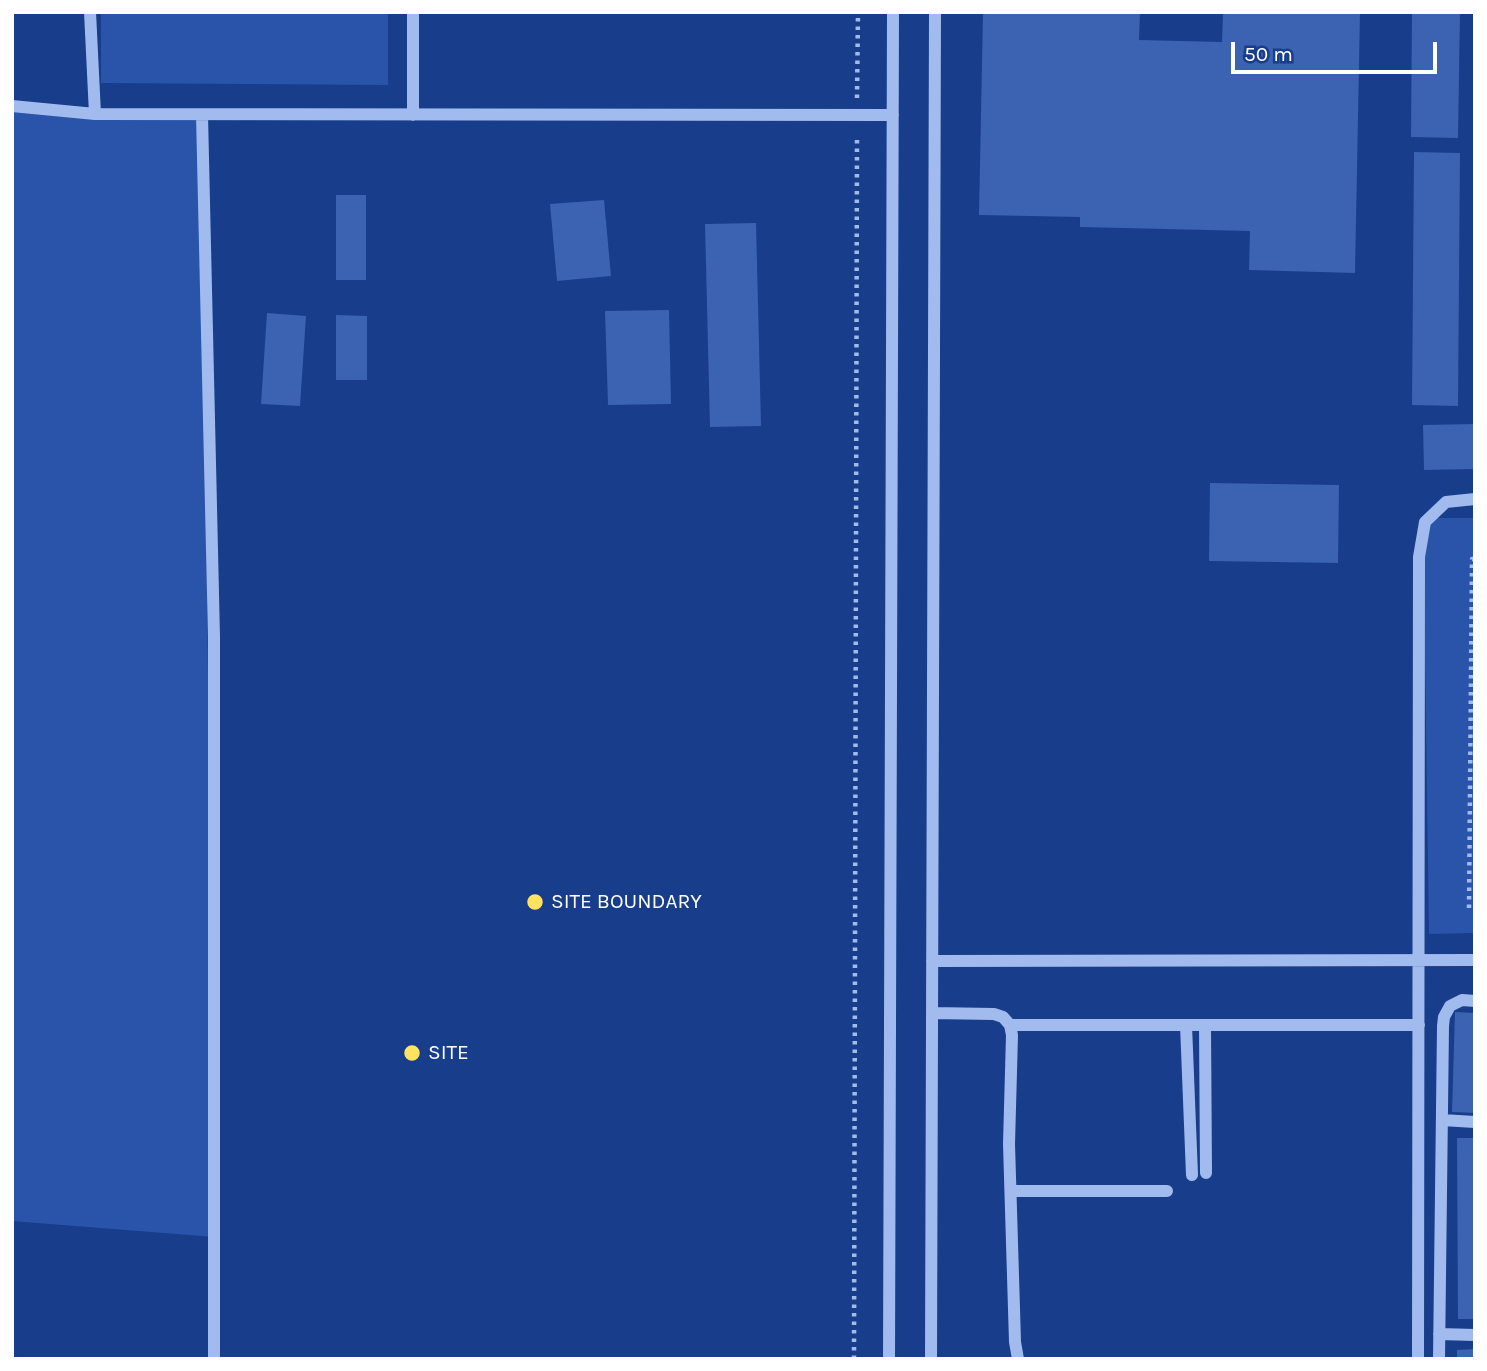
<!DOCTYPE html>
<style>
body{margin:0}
#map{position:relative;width:1487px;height:1371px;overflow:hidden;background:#173d8b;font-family:Karla,sans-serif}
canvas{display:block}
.frame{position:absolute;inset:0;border:14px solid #fff;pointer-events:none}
.scale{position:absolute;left:1231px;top:42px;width:206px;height:32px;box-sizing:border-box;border:4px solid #fff;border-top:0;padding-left:9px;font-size:21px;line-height:24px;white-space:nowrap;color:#fff;-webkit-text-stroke:5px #173d8b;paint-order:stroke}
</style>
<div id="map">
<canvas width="1487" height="1371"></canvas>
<div class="frame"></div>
<div class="scale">50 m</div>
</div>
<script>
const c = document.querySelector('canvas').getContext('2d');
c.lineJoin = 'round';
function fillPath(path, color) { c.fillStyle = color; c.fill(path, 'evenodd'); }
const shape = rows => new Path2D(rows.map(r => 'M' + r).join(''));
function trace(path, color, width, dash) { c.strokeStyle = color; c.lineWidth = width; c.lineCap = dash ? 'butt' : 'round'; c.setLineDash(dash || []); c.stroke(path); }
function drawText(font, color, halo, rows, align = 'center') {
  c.font = font + ' Karla,sans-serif'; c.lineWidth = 5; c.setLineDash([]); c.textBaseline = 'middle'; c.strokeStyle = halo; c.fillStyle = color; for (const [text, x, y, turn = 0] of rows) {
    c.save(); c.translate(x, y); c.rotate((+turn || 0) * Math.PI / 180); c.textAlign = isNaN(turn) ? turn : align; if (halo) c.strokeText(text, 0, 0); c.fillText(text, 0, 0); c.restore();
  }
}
const green = shape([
 [101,12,388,12,388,85,101,83],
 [12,102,202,115,214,1237,12,1221],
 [1423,518,1475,518,1475,933,1429,934]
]);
const building = shape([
 [983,12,1140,12,1139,40,1222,42,1223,12,1360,12,1355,273,1249,270,1250,231,1080,227,1080,217,979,215],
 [1412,12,1460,12,1458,138,1411,137],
 [1414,152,1460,153,1458,406,1412,405],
 [336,195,366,195,366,280,336,280],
 [604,200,611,276,557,281,550,204],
 [756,223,761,426,710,427,705,224],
 [669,310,671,404,608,405,605,311],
 [267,313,306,316,300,406,261,404],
 [336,315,367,316,367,380,336,380],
 [1475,424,1475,469,1424,470,1423,425],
 [1210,483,1339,485,1338,563,1209,561],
 [1455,1012,1475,1013,1475,1113,1452,1112],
 [1457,1138,1475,1138,1475,1319,1458,1319],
 [1475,1349,1475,1359,1457,1359,1457,1350]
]);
const path = shape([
 [857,98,858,12],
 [1475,559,1472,559,1469,908,1475,908],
 [854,1359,857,135]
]);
const minor = shape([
 [90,12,95,114],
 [12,106,95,114,893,115],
 [202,115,214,637,214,1359],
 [413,115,413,12],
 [932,961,1475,960],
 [932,1013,994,1014,1003,1017,1010,1025,1012,1035,1009,1144,1015,1342,1018,1359],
 [1010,1025,1419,1025],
 [1186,1025,1192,1175],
 [1205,1025,1206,1173],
 [1442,1120,1475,1122],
 [1011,1191,1167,1191],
 [1439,1334,1475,1335],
 [889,1359,893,12],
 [931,1359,935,12],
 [1418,1359,1419,557,1425,522,1446,502,1475,499],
 [1439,1359,1443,1026,1444,1017,1450,1006,1462,1000,1475,1001]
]);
const markers = [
 [535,902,9,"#ffe35f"],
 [412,1053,9,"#ffe35f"]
];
const poiNames = [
 ["SITE BOUNDARY",551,902],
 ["SITE",428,1053]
];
fillPath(green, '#2a54aa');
fillPath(building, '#3c62b2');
trace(path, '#a1bbee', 4.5, [3.5, 5]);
trace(minor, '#a1bbee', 12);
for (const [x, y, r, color] of markers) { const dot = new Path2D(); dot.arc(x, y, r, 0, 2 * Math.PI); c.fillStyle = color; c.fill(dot); trace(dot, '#173d8b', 2.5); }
drawText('21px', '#fff', '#173d8b', poiNames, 'left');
</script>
